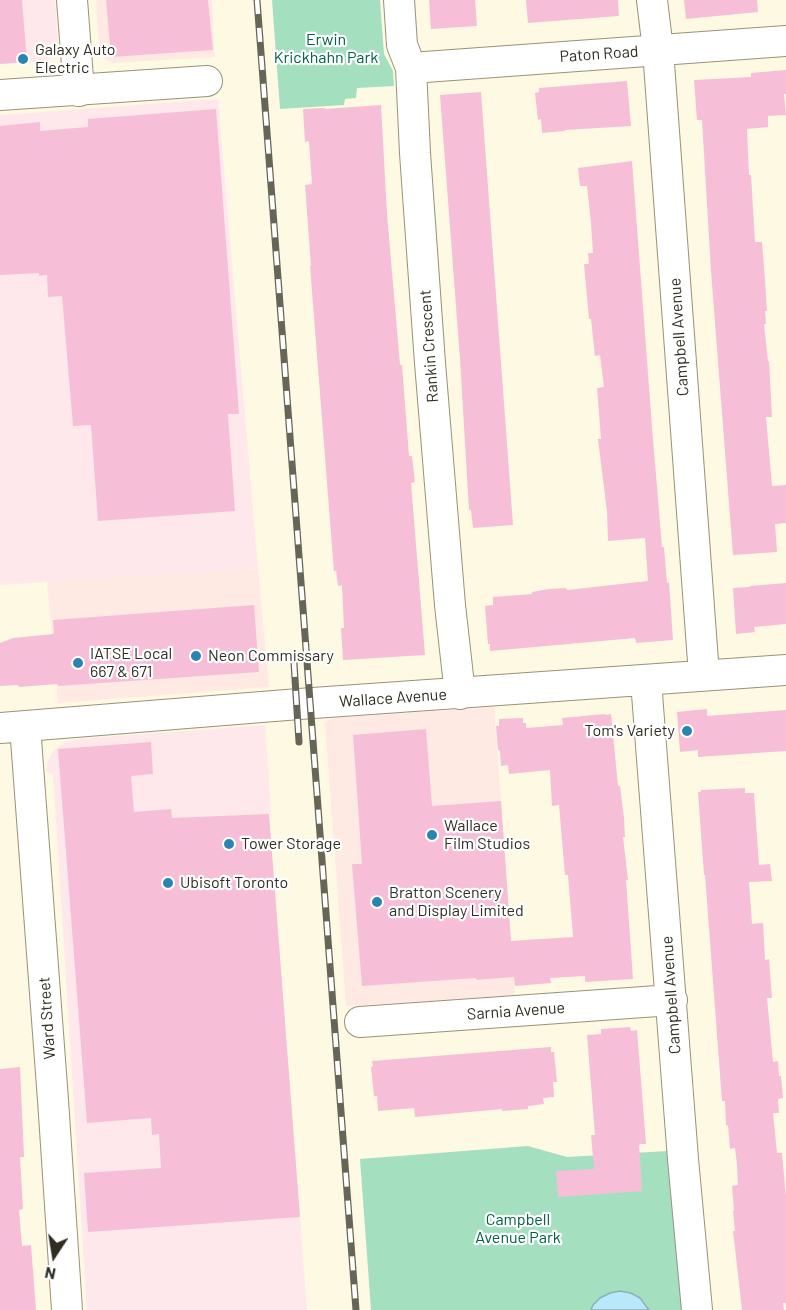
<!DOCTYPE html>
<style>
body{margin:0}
#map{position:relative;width:786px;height:1310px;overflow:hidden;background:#fef9e3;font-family:Barlow,sans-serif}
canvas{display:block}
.north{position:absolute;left:24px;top:1226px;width:60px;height:60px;-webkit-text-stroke:4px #fff;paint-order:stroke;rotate:192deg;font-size:16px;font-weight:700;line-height:24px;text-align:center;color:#302e23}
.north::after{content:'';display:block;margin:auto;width:21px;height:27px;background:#302e23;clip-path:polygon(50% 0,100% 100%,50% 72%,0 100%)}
</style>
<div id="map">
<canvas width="786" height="1310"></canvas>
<div class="north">N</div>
</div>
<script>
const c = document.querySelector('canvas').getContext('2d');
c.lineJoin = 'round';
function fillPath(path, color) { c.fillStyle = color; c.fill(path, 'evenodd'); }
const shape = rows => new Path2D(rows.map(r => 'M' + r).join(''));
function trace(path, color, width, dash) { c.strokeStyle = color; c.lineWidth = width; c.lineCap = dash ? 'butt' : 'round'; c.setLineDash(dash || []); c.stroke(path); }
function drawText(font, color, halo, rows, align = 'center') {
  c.font = font + ' Barlow,sans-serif'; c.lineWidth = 4.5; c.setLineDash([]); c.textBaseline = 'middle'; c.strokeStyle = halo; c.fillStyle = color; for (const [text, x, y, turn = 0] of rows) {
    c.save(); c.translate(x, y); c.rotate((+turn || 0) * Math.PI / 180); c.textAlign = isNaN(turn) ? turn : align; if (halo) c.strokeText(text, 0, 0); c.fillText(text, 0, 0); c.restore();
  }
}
const commercial = shape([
 [96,0,212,0,215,57,113,63,105,59,99,47],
 [258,568,269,687,58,703,47,581],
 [494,707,515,997,346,1006,325,722,332,718]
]);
const industrial = shape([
 [0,0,55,0,58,44,56,51,52,57,47,61,0,64],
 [218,99,258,568,0,585,0,115],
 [265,725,271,813,269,814,307,1310,87,1310,53,775,46,771,48,760,54,750,65,742,78,739]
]);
const green = shape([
 [272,0,380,0,384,54,393,71,394,86,357,88,356,98,345,99,344,105,280,109],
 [528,1146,567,1157,667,1151,672,1209,686,1310,371,1310,360,1159]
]);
const water = shape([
 [620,1291,631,1293,640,1298,649,1310,591,1310,593,1305,600,1298,610,1293,620,1291]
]);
const building = shape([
 [0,0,22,0,27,62,0,64],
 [106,0,208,0,213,50,111,57],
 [429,0,475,0,477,26,431,29],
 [526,0,618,0,619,16,528,23],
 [684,0,757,0,758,12,686,19],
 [786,70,786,94,784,94,786,115,768,116,768,127,747,129,749,175,751,175,755,242,762,242,765,280,767,311,765,311,766,324,764,324,768,361,769,361,772,417,766,417,772,486,786,485,786,523,775,524,777,552,733,555,711,271,702,120,697,120,694,80,751,77,751,73],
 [627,81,631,126,565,130,565,131,542,133,541,119,538,120,535,93,539,92,539,88],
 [481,92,513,525,473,528,471,510,469,510,460,359,440,95],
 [381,105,387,214,400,365,402,365,409,456,412,456,415,482,411,483,425,655,343,660,341,628,344,628,342,585,338,586,336,570,334,572,310,266,311,266,305,185,312,184,309,141,305,142,303,109,325,108,325,109],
 [216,109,239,414,228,414,235,511,98,521,91,425,73,426,62,296,48,297,47,275,39,276,39,273,0,275,0,126,40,122,40,131,88,127,88,119],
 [632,161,652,427,662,547,664,547,667,583,669,582,673,640,636,643,635,638,490,651,490,644,488,644,485,606,493,605,493,597,532,594,532,592,549,589,566,588,567,590,648,581,645,538,608,541,607,512,598,439,601,439,597,388,604,387,600,355,595,356,591,319,589,319,584,264,589,264,588,253,593,253,591,223,587,186,580,186,578,168],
 [786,583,786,624,754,627,755,632,736,634,733,588,750,587,750,586],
 [254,605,259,672,58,686,58,684,19,687,18,685,0,686,0,643,13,638,54,634,53,620],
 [707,709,707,716,786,710,786,751,698,757,698,750,680,752,677,712],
 [605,714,605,715,611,714,618,786,620,786,624,818,625,837,623,837,628,880,626,880,633,979,585,982,585,976,550,978,551,983,515,986,514,977,477,980,476,978,362,986,352,864,362,864,353,735,426,729,432,806,501,801,511,941,573,937,568,875,565,875,559,805,552,806,550,770,509,774,508,765,501,766,500,751,498,750,496,726,499,726,499,719,523,718,523,723,526,723,526,728,563,725,562,718],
 [151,742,153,774,131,776,134,812,171,809,172,818,269,814,300,1217,88,1232,84,1173,161,1168,159,1134,152,1135,151,1118,87,1123,58,749],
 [745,788,745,793,754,793,759,865,770,864,772,881,749,882,752,924,763,923,765,960,769,959,772,998,767,998,773,1062,778,1061,779,1076,781,1076,783,1098,778,1099,779,1113,773,1113,777,1153,782,1153,786,1197,786,1303,783,1303,784,1310,742,1310,733,1231,735,1231,733,1211,734,1211,732,1186,738,1185,737,1165,735,1148,730,1149,728,1125,726,1126,725,1101,722,1101,705,875,704,875,698,792,701,792,701,790],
 [630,1027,631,1031,637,1030,646,1144,640,1144,639,1146,642,1191,558,1197,556,1171,594,1169,591,1135,595,1135,587,1035,601,1034,601,1029],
 [551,1047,551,1052,554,1052,557,1082,553,1082,554,1097,543,1098,544,1104,528,1106,528,1109,502,1111,502,1109,415,1117,414,1108,378,1111,377,1096,374,1096,371,1067,373,1066,372,1061],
 [20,1067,24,1157,20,1157,23,1209,19,1210,22,1246,31,1245,36,1310,0,1310,0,1069]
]);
const minor = shape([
 [72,0,79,91],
 [399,0,402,45,411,68,415,153,430,363,450,605,460,694],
 [652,0,658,50,704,675],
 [411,68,786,41],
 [0,95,207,81],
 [646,681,683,1159,697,1310],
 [25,726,53,1100,67,1310],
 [0,728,299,704,786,670],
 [360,1022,672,1000]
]);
const rail = shape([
 [257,0,356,1310],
 [294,663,299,742]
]);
const markers = [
 [23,59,6,"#2a84b2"],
 [196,656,6,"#2a84b2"],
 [78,663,6,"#2a84b2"],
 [687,731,6,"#2a84b2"],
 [432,835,6,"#2a84b2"],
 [229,844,6,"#2a84b2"],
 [168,883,6,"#2a84b2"],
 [377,902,6,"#2a84b2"]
];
const parkNames = [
 ["Erwin",326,40],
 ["Krickhahn Park",326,58],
 ["Campbell",518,1220],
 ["Avenue Park",518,1238]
];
const poiNames = [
 ["Galaxy Auto",35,50],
 ["Electric",35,68],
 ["IATSE Local",90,654],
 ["667 & 671",90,672],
 ["Neon Commissary",208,656],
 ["Tom's Variety",675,731,"right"],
 ["Wallace",444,826],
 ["Film Studios",444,844],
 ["Tower Storage",241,844],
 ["Ubisoft Toronto",180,883],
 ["Bratton Scenery",389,893],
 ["and Display Limited",389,911]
];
const streetNames = [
 ["Paton Road",599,54,-4],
 ["Campbell Avenue",679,337,-94],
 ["Rankin Crescent",429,346,-94],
 ["Wallace Avenue",393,698,-4],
 ["Campbell Avenue",671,995,-94],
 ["Sarnia Avenue",516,1011,-4],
 ["Ward Street",47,1018,-94]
];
fillPath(commercial, '#feeae3');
fillPath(industrial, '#fee8eb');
fillPath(green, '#a4e0c0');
fillPath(water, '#b8e8f9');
trace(water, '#8fb0b9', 1.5);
fillPath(building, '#f7bed8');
trace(minor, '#989279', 32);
trace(minor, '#fff', 30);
trace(rail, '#676557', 7);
trace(rail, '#fff', 4.5, [14]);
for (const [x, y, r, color] of markers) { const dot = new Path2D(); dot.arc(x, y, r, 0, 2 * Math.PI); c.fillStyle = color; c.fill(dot); trace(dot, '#fff', 2); }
drawText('16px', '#006240', '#fff', parkNames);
drawText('16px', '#302e23', '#fff', poiNames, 'left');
drawText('16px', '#302e23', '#fff', streetNames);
</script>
